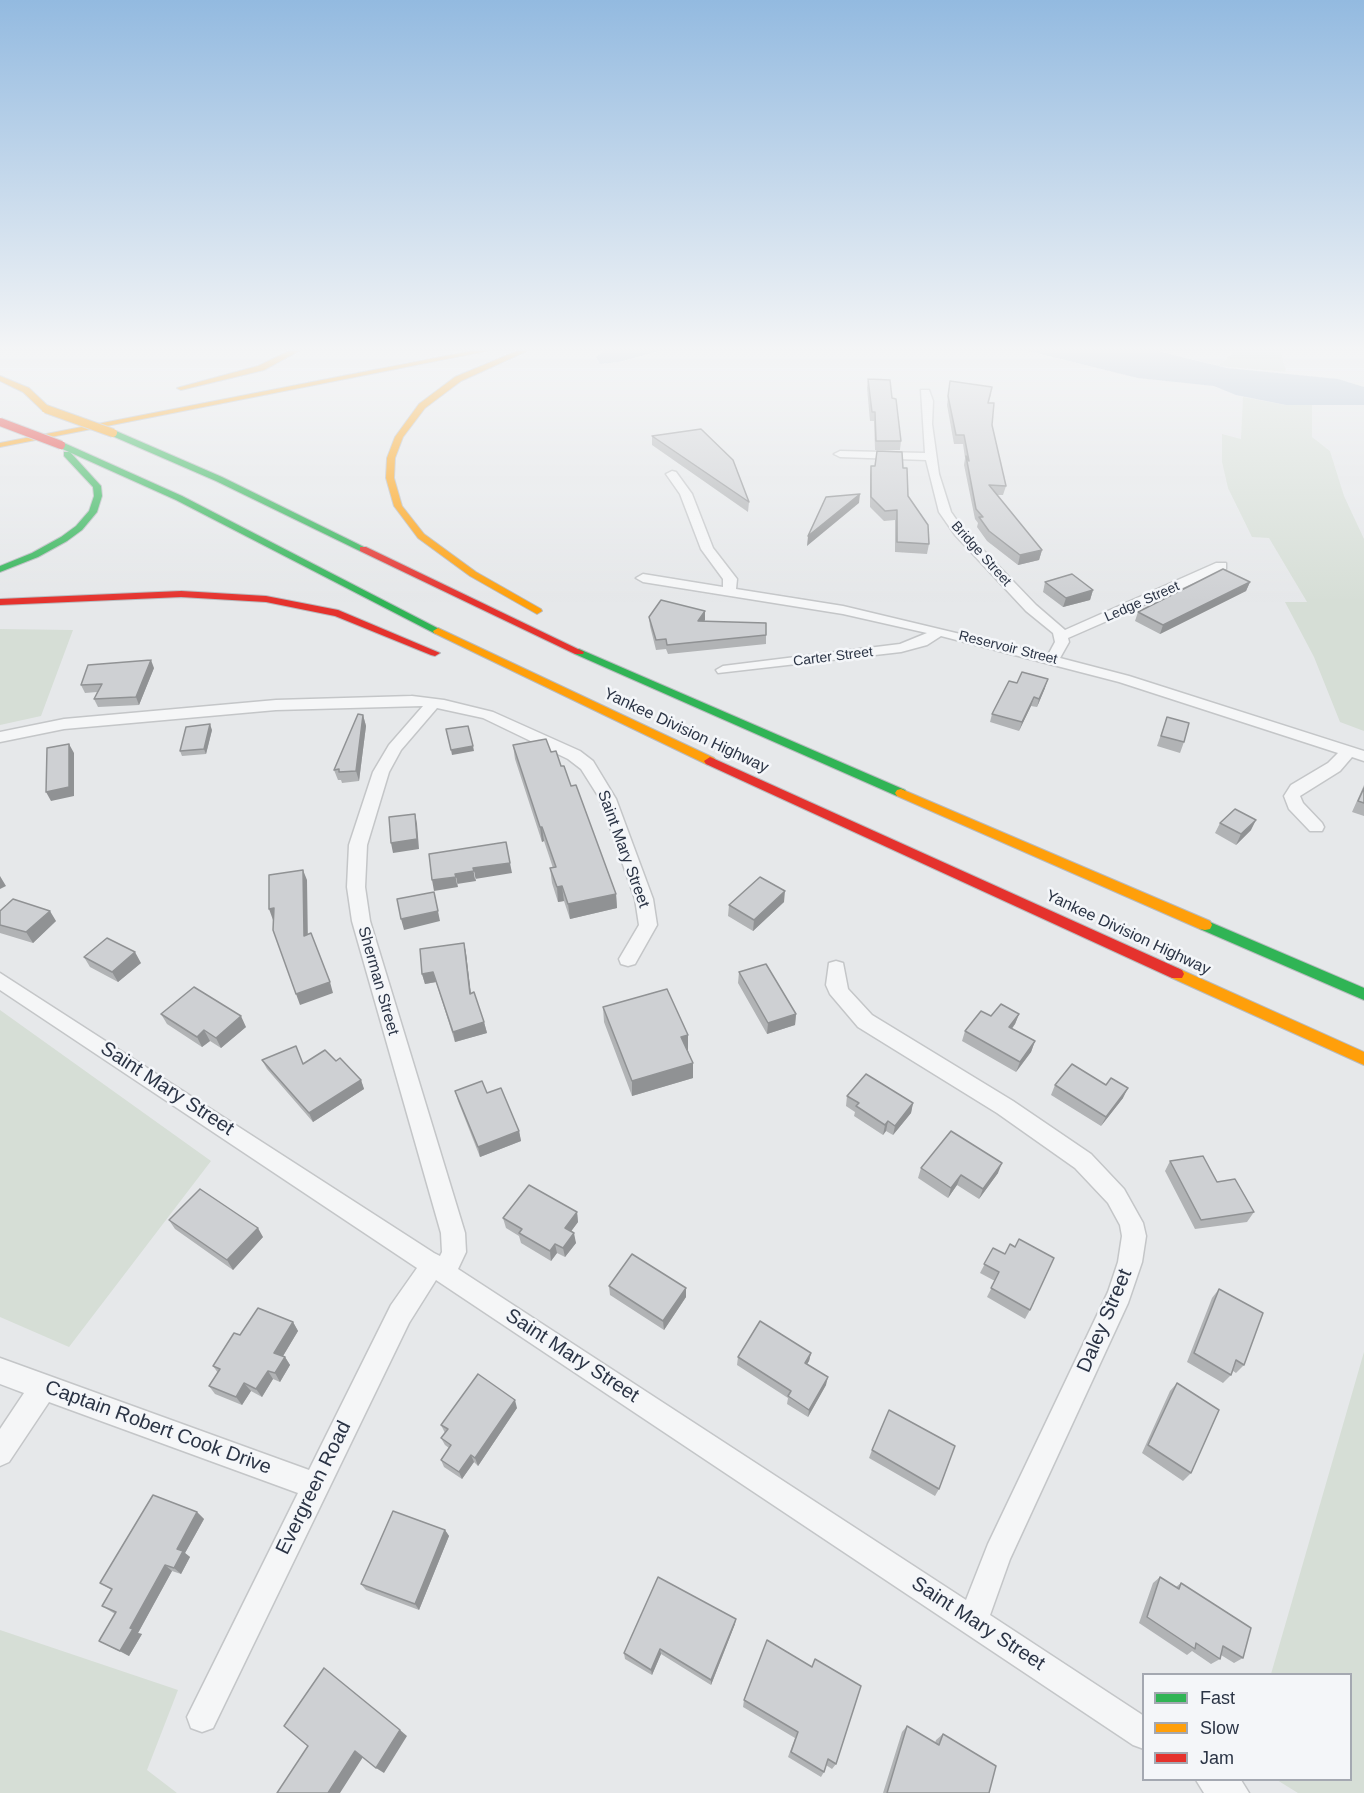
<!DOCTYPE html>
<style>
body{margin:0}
#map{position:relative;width:1364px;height:1793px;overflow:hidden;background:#e6e8ea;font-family:Arial,sans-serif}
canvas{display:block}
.legend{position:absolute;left:1142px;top:1673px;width:210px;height:108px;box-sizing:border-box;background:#f4f6f9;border:2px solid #a4a8b1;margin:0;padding:8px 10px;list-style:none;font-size:18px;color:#2b3445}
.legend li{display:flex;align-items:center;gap:12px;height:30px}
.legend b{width:30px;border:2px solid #a4a8b1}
</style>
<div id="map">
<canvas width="1364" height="1793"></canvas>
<ul class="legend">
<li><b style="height:8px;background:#30b455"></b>Fast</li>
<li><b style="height:8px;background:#ff9f0a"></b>Slow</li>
<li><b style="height:8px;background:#e5322d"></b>Jam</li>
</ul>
</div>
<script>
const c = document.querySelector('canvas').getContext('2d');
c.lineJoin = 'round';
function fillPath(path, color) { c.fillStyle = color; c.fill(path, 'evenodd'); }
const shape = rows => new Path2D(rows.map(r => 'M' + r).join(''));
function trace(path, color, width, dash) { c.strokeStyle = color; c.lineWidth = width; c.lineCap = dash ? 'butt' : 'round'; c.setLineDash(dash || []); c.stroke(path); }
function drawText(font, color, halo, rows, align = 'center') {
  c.font = font + ' Arial,sans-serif'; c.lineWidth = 5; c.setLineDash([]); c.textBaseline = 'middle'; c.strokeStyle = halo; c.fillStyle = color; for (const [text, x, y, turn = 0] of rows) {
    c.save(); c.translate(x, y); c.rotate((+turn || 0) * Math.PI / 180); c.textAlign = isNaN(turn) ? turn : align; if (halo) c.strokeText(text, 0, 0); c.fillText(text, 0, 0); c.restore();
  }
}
const green = shape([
 [1235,351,1281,351,1286,372,1218,366],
 [1243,397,1286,405,1312,405,1312,437,1330,451,1344,496,1364,539,1364,731,1340,722,1314,657,1285,602,1307,602,1269,538,1252,537,1228,488,1222,462,1222,434,1241,439],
 [0,629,73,630,41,716,0,725],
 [0,1010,211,1161,69,1347,0,1317],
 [1364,1352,1364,1793,1298,1793,1277,1780,1350,1780,1350,1674,1271,1674],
 [0,1630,178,1690,147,1770,177,1793,0,1793]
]);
const water = shape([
 [603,351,660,351,619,362,600,364,596,357],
 [1028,351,1157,351,1227,368,1338,379,1364,387,1364,405,1286,405,1236,395,1214,386,1138,378]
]);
const street = shape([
 [921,390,929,390,933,401,932,424,939,474,951,512,963,529,1036,605,1065,630,1216,563,1226,563,1226,569,1068,638,1069,642,1060,658,1129,676,1364,751,1364,761,1352,757,1340,771,1300,796,1303,803,1322,823,1324,827,1322,831,1310,831,1289,809,1284,796,1291,785,1328,763,1338,753,1119,682,941,636,927,645,901,652,718,673,716,670,723,666,900,644,927,633,843,614,643,582,636,578,643,574,723,587,723,579,701,549,680,494,666,474,672,471,676,472,692,494,713,548,737,579,736,589,843,606,1048,655,1055,642,1053,633,1026,611,955,535,939,512,926,460,840,457,834,454,840,451,925,453,921,390],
 [412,696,444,700,493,712,580,751,593,761,616,799,653,899,657,925,635,964,628,966,621,964,619,959,639,925,635,899,600,799,581,769,568,759,483,718,437,708,401,750,389,772,367,845,365,887,370,921,465,1233,466,1252,458,1269,966,1600,988,1544,1108,1292,1118,1262,1122,1236,1120,1225,1108,1203,1075,1168,997,1113,858,1027,830,994,826,985,829,963,836,961,843,963,848,989,872,1015,1013,1101,1091,1154,1124,1189,1143,1223,1146,1236,1142,1262,1128,1303,1010,1559,990,1615,1144,1716,1144,1749,1133,1745,436,1280,409,1323,213,1728,202,1732,191,1728,187,1717,298,1493,49,1402,9,1462,0,1466,0,1429,24,1393,0,1384,0,1358,309,1470,391,1305,417,1268,0,990,0,973,434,1253,440,1256,442,1252,441,1233,352,921,347,887,349,845,373,772,389,745,423,706,276,710,64,729,0,742,0,732,64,719,276,700,412,696],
 [1196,1780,1241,1780,1249,1793,1204,1793,1196,1780]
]);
const fast = shape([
 [110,431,116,431,222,477,368,549,360,551,216,481,110,435,110,431],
 [58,443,64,443,182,496,443,631,438,634,434,633,176,500,58,447,58,443],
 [64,452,70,452,101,486,102,496,97,512,82,530,67,541,38,557,0,572,0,566,32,553,61,537,76,526,89,511,94,496,93,487,64,456,64,452],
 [579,649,905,790,907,793,905,796,897,796,575,654,575,650,579,649],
 [1205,920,1364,988,1364,1000,1200,929,1198,925,1200,921,1205,920]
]);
const slow = shape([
 [289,351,299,351,264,370,181,390,177,388,258,366,289,351],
 [471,351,487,351,0,447,0,443,471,351],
 [517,351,527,351,461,381,425,408,403,437,395,458,394,478,402,506,424,534,476,572,541,609,542,611,537,614,470,576,418,538,394,506,386,478,387,458,395,437,419,404,455,377,517,351],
 [0,376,29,388,49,407,49,411,43,411,23,392,0,381,0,376],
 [438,628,714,758,716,761,710,765,706,764,434,633,433,631,438,628],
 [901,789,1210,921,1212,925,1210,929,1205,930,1200,929,897,796,895,793,897,790,901,789],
 [1177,968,1364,1052,1364,1065,1172,978,1170,974,1172,970,1177,968]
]);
const jam = shape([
 [360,547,366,547,584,652,583,654,575,654,360,551,360,547],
 [181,591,266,596,338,610,440,653,435,656,431,655,335,616,266,602,181,597,0,605,0,599,181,591],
 [710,757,1182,970,1184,974,1182,978,1172,978,706,764,704,761,710,757]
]);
const slowBridge = shape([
 [46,409,113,433]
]);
const jamBridge = shape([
 [0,422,61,445]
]);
const wall = shape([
 [868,379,892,398,901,441,900,450,875,450,874,421,870,421,867,388],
 [950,381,991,395,988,403,992,425,1006,486,1003,495,997,495,1042,550,1039,560,1018,565,987,541,977,527,978,523,975,519,964,465,965,458,963,444,954,444,947,405],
 [652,436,749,502,748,512,652,445],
 [871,466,903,468,908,496,929,544,927,554,895,552,895,520,884,521,870,507,870,475],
 [1045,582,1093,590,1090,600,1063,607,1043,592],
 [1250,582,1246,591,1160,634,1135,621,1138,612],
 [649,617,705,620,704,621,766,635,766,644,668,654,666,649,656,650,650,626],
 [154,668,139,705,98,707,94,699,97,692,85,693,81,685],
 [1017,683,1045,688,1037,707,1031,706,1019,731,990,722,992,714],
 [363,715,366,726,359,781,342,783,341,780,338,780,334,770],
 [1167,717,1184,742,1180,753,1157,746],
 [212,730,206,754,182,756,180,751],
 [513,745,551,752,561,766,571,786,616,894,617,908,570,919,564,901,558,902,552,883,550,868,553,868,544,841,542,842,515,759],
 [1364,785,1364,816,1352,812],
 [1220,823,1251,830,1236,845,1215,833],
 [784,902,753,931,728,916,729,905],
 [0,911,56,921,33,943,0,933],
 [464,943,466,953,471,993,484,1022,487,1033,455,1042,436,982,425,984,422,974],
 [84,957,141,963,118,982,90,967],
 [739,972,796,1014,795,1025,767,1034,738,983],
 [603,1007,688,1050,693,1078,632,1096,604,1022],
 [161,1014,246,1027,221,1048,210,1041,202,1047,167,1024],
 [1019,1014,1015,1024,1012,1029,1035,1041,1031,1052,1016,1072,962,1041,965,1031,991,1016],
 [262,1060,303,1064,336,1061,361,1080,364,1089,313,1122,267,1069],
 [1055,1085,1123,1098,1101,1126,1051,1095],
 [455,1091,487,1093,519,1131,521,1141,480,1157,458,1101],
 [847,1096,913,1103,911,1113,893,1135,886,1131,883,1135,854,1116,855,1112,846,1106],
 [1170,1161,1217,1182,1254,1212,1247,1222,1195,1229,1165,1171],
 [921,1168,998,1173,979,1199,957,1185,948,1198,918,1178],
 [577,1212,578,1222,571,1231,576,1243,565,1257,557,1253,551,1261,521,1243,519,1236,506,1228,503,1218],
 [169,1220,263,1237,233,1270,175,1229],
 [993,1248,1030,1310,1025,1319,987,1297,995,1281,980,1273],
 [609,1286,686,1288,686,1297,664,1330,610,1295],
 [1219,1289,1244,1365,1236,1373,1233,1371,1231,1375,1223,1383,1187,1362,1212,1298],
 [293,1322,298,1331,283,1356,285,1357,290,1365,280,1382,273,1379,262,1397,251,1391,242,1405,215,1394,209,1386,218,1373,213,1366,240,1335],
 [811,1353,809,1361,807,1364,826,1385,808,1417,787,1404,788,1398,737,1365,738,1357],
 [1177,1383,1191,1473,1183,1481,1142,1453,1170,1391],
 [517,1408,478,1466,474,1462,462,1479,444,1467,441,1460,449,1448,445,1445,441,1438,445,1433,441,1425],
 [872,1450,939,1489,935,1496,869,1458],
 [197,1512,204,1519,185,1553,190,1557,181,1574,172,1571,138,1633,142,1634,129,1656,99,1641,115,1614,102,1606,112,1590,100,1583],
 [445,1530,449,1536,419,1610,366,1590,361,1584],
 [1160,1577,1176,1587,1181,1583,1243,1658,1234,1663,1221,1655,1220,1659,1211,1664,1192,1651,1187,1655,1139,1623,1153,1583],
 [735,1624,711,1685,661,1654,652,1675,625,1659,624,1653],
 [815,1659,836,1764,832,1769,826,1765,824,1772,821,1777,788,1757,795,1738,743,1707,744,1700,812,1667],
 [907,1726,935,1743,936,1740,943,1734,989,1793,883,1793,902,1732]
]);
const shadedWall = shape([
 [860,494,859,503,807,546,808,536],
 [1042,550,1039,560,1018,565,1020,555],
 [1250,582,1246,591,1160,634,1163,625],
 [1093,590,1090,600,1063,607,1066,598],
 [705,611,705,620,698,631,698,621],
 [151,660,154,668,139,705,136,697],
 [1048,679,1045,688,1037,707,1039,699],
 [1034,697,1031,706,1019,731,1022,722],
 [363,715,366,726,359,781,356,771],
 [210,724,212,730,206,754,204,749],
 [69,744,74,753,74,796,51,801,46,792],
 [473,746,474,751,452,755,451,750],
 [415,814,417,824,419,849,393,853,391,843],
 [1256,820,1251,830,1236,845,1241,834],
 [540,827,542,827,544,841,542,842],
 [510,863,512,873,475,879,473,868],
 [303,870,307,880,308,946,304,936],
 [474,871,476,881,457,884,455,874],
 [0,876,6,886,0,889],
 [456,877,458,887,434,891,432,880],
 [562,886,564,901,558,902,557,887],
 [785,891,784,902,753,931,754,920],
 [434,892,440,921,404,930,401,919],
 [616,894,617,908,570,919,568,904],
 [274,908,278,919,273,920,269,909],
 [50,911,56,921,33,943,26,932],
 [464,943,466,953,472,1004,470,994],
 [135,952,141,963,118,982,112,972],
 [433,972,436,982,425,984,422,974],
 [330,982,333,993,300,1005,296,994],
 [796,1014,795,1025,767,1034,768,1023],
 [1019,1014,1015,1024,1005,1037,1009,1027],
 [241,1016,246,1027,221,1048,216,1038],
 [484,1022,487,1033,455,1042,453,1032],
 [204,1030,210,1041,202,1047,197,1037],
 [688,1035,688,1050,681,1052,681,1037],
 [1035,1041,1031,1052,1016,1072,1020,1062],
 [693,1063,693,1078,632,1096,632,1081],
 [361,1080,364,1089,313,1122,309,1113],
 [1128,1088,1123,1098,1101,1126,1106,1117],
 [913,1103,911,1113,893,1135,895,1126],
 [888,1121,886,1131,883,1135,885,1125],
 [519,1131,521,1141,480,1157,478,1147],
 [1002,1163,998,1173,979,1199,983,1189],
 [961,1175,957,1185,948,1198,951,1188],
 [577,1212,578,1222,567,1237,565,1228],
 [258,1228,263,1237,233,1270,227,1260],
 [574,1233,576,1243,565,1257,563,1248],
 [555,1244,557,1253,551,1261,550,1251],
 [686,1288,686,1297,664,1330,663,1321],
 [293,1322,298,1331,280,1361,274,1353],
 [811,1353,809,1361,803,1371,805,1363],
 [285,1357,290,1365,280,1382,275,1373],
 [268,1371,273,1379,262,1397,256,1389],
 [828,1377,826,1385,808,1417,809,1410],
 [244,1383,251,1391,242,1405,236,1397],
 [515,1400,517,1408,478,1466,475,1458],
 [471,1455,474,1462,462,1479,459,1472],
 [197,1512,204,1519,185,1553,190,1557,181,1574,174,1568,177,1549],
 [445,1530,449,1536,419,1610,415,1604],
 [165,1565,172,1571,138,1633,142,1634,129,1656,120,1651,130,1628],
 [736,1619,735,1624,711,1685,711,1680],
 [660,1649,661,1654,652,1675,651,1670],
 [400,1730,407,1736,384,1773,376,1768],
 [355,1751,363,1757,340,1793,328,1793]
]);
const building = shape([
 [868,379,890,380,892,398,896,399,901,441,876,441,875,412,872,412,868,379],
 [950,381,992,387,988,403,994,403,992,425,1006,486,989,485,1042,550,1020,555,989,531,979,517,983,517,976,509,966,456,969,461,964,435,956,435,948,396,950,381],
 [701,429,733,460,749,502,652,436,701,429],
 [877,451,902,452,903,468,907,468,908,496,928,525,929,544,897,542,897,510,885,511,871,497,871,466,875,466,877,451],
 [860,494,808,536,826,497,860,494],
 [1223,569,1250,582,1163,625,1138,612,1223,569],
 [1072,574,1093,590,1066,598,1045,582,1072,574],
 [661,600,705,611,698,621,766,623,766,635,667,645,666,639,656,640,649,617,661,600],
 [151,660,136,697,94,699,102,684,81,685,88,665,151,660],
 [1022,672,1048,679,1039,699,1034,697,1022,722,992,714,1009,681,1017,683,1022,672],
 [358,714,363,715,356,771,339,772,339,769,334,770,358,714],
 [1167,717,1189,723,1184,742,1161,736,1167,717],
 [210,724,204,749,180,751,186,727,210,724],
 [468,726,473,746,451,750,446,729,468,726],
 [546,739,551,752,556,751,561,766,564,766,571,786,576,785,616,894,568,904,562,886,557,887,550,868,556,867,542,827,540,827,513,745,546,739],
 [69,744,69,787,46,792,47,748,69,744],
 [1364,788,1364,803,1358,801,1364,788],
 [1235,809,1256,820,1241,834,1220,823,1235,809],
 [415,814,417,839,391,843,389,817,415,814],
 [506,842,510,863,473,868,474,871,455,874,456,877,432,880,429,854,506,842],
 [303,870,304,936,311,933,330,982,296,994,273,930,274,908,269,909,269,875,303,870],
 [760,877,785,891,754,920,729,905,760,877],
 [434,892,438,911,401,919,397,899,434,892],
 [13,899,50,911,26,932,0,925,0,911,13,899],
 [107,938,135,952,112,972,84,957,107,938],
 [464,943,470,994,474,992,484,1022,453,1032,433,972,422,974,420,949,464,943],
 [766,964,796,1014,768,1023,739,972,766,964],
 [194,987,241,1016,216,1038,204,1030,197,1037,161,1014,194,987],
 [667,989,688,1035,681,1037,693,1063,632,1081,603,1007,667,989],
 [1001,1004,1019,1014,1009,1027,1035,1041,1020,1062,965,1031,981,1011,991,1016,1001,1004],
 [296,1046,303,1064,325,1050,336,1061,340,1058,361,1080,309,1113,262,1060,296,1046],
 [1072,1064,1106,1085,1111,1078,1128,1088,1106,1117,1055,1085,1072,1064],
 [866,1074,913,1103,895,1126,888,1121,885,1125,856,1106,859,1103,847,1096,866,1074],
 [482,1081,487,1093,501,1088,519,1131,478,1147,455,1091,482,1081],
 [951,1131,1002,1163,983,1189,961,1175,951,1188,921,1168,951,1131],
 [1203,1156,1217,1182,1235,1179,1254,1212,1201,1220,1170,1161,1203,1156],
 [529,1185,577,1212,565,1228,574,1233,563,1248,555,1244,550,1251,519,1233,522,1229,503,1218,529,1185],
 [200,1189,258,1228,227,1260,169,1220,200,1189],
 [1019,1239,1054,1258,1030,1310,991,1288,999,1272,984,1264,993,1248,1005,1254,1010,1244,1015,1247,1019,1239],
 [632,1254,686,1288,663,1321,609,1286,632,1254],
 [1219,1289,1263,1313,1244,1365,1236,1360,1231,1375,1194,1353,1219,1289],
 [258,1308,293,1322,274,1353,285,1357,275,1373,268,1371,256,1389,244,1383,236,1397,209,1386,220,1369,213,1366,234,1333,240,1335,258,1308],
 [760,1321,811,1353,805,1363,828,1377,809,1410,788,1396,791,1391,738,1357,760,1321],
 [478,1374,515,1400,475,1458,471,1455,459,1472,441,1460,451,1445,441,1438,448,1429,441,1425,478,1374],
 [1177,1383,1219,1410,1191,1473,1148,1445,1177,1383],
 [889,1410,955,1446,939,1489,872,1450,889,1410],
 [153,1495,197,1512,177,1549,183,1551,174,1568,165,1565,130,1628,133,1629,120,1651,99,1641,116,1612,102,1606,112,1589,100,1583,153,1495],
 [393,1511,445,1530,415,1604,361,1584,393,1511],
 [658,1577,736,1619,711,1680,660,1649,651,1670,624,1653,658,1577],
 [1160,1577,1179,1589,1181,1583,1251,1628,1243,1658,1223,1646,1220,1659,1196,1643,1195,1649,1147,1617,1160,1577],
 [767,1640,812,1667,815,1659,861,1686,836,1764,828,1759,824,1772,791,1752,798,1732,744,1700,767,1640],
 [324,1668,400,1730,376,1768,355,1751,328,1793,277,1793,308,1746,284,1726,324,1668],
 [907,1726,939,1745,943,1734,996,1766,989,1793,887,1793,907,1726]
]);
const farStreetnames = [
 ["Bridge Street",981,554,48],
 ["Ledge Street",1142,602,-24],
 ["Reservoir Street",1008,648,14],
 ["Carter Street",833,657,-7]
];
const streetNames = [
 ["Yankee Division Highway",686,731,25],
 ["Saint Mary Street",623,849,70],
 ["Yankee Division Highway",1128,933,25],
 ["Sherman Street",378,981,74]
];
const nearStreetnames = [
 ["Saint Mary Street",167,1089,33],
 ["Daley Street",1105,1321,-67],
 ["Saint Mary Street",572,1356,33],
 ["Captain Robert Cook Drive",158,1428,20],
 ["Evergreen Road",314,1488,-64],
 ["Saint Mary Street",978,1624,33]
];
fillPath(green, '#d6ded6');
fillPath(water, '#b4c4d5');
trace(street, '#c4c6c8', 3);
trace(fast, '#b8bbbf', 2);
trace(slow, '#b8bbbf', 2);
trace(jam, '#b8bbbf', 2);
fillPath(street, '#f5f6f7');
fillPath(fast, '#30b455');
fillPath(slow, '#ff9f0a');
fillPath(jam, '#e5322d');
trace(slowBridge, '#b8bbbf', 10, []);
trace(jamBridge, '#b8bbbf', 10, []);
trace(slowBridge, '#ff9f0a', 8);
trace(jamBridge, '#e5322d', 8);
fillPath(wall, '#b1b3b5');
fillPath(shadedWall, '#909294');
fillPath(building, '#ced0d3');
trace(building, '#909294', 1.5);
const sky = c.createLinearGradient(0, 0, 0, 602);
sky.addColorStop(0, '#93bae0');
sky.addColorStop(0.58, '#f4f5f6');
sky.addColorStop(1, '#f4f5f600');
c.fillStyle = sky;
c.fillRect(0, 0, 1364, 602);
drawText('14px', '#2b3445', '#f4f6f9', farStreetnames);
drawText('16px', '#2b3445', '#f4f6f9', streetNames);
drawText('20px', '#2b3445', '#f4f6f9', nearStreetnames);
</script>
